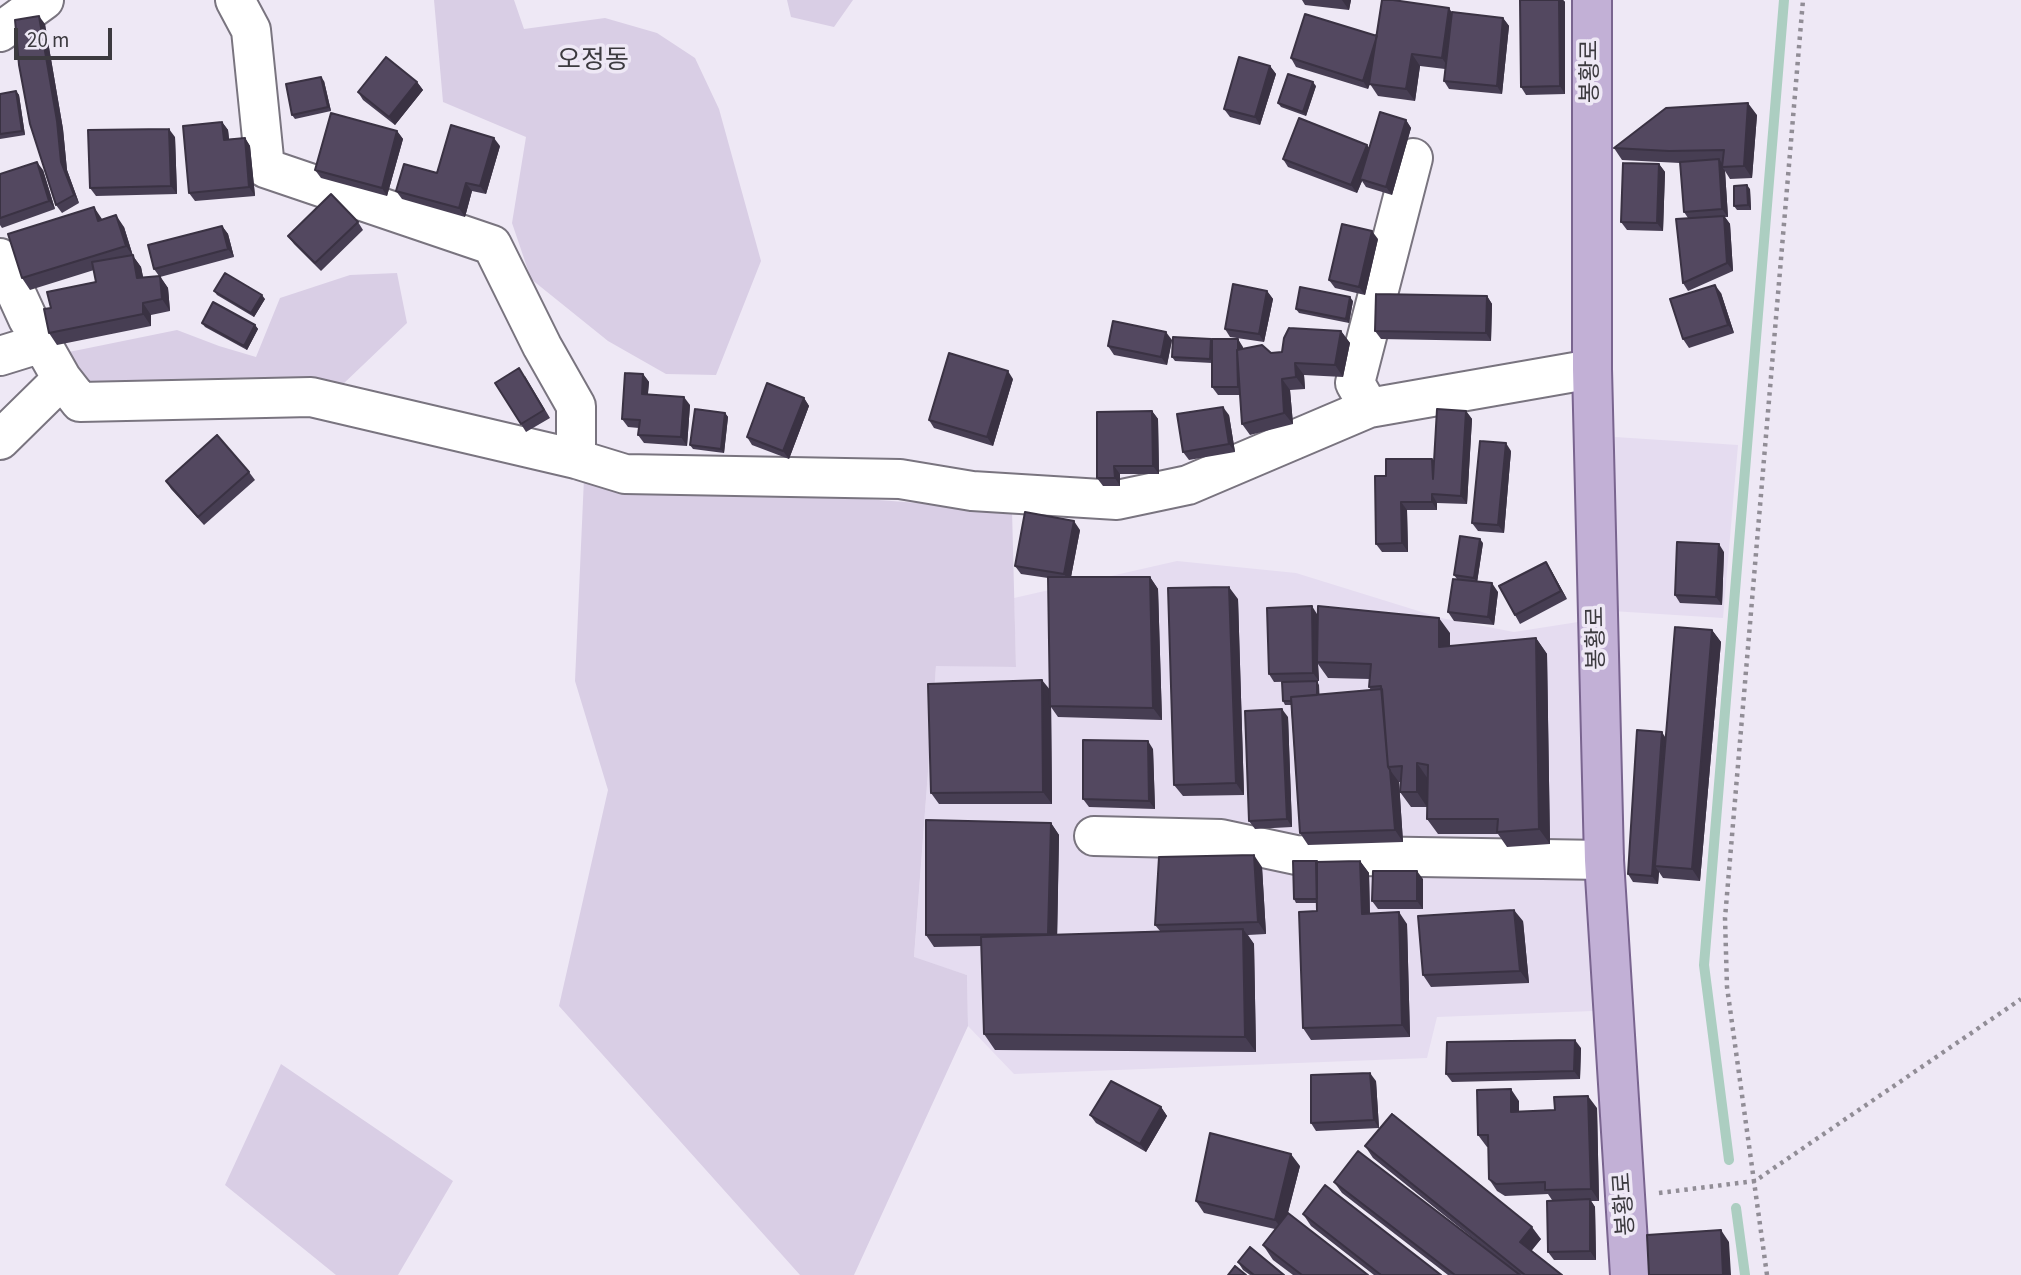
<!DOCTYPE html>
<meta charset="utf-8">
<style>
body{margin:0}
#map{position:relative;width:2021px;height:1275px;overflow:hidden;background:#eee8f5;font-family:"Source Sans 3",sans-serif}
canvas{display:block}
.scale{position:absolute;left:14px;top:28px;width:98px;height:32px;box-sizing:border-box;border:4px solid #3c3a3f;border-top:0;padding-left:9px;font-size:21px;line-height:24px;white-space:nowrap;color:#3c3a3f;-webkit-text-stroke:5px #eee8f5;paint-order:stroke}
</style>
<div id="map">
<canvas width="2021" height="1275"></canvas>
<div class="scale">20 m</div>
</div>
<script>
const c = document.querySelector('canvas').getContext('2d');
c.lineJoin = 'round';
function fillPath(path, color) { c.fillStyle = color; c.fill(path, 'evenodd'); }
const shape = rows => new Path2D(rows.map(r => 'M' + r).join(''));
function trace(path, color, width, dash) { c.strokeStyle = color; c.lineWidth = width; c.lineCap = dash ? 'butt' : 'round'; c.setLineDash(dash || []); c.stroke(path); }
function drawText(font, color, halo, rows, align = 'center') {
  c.font = font + ' "Source Sans 3","Noto Sans KR",sans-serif'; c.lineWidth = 7; c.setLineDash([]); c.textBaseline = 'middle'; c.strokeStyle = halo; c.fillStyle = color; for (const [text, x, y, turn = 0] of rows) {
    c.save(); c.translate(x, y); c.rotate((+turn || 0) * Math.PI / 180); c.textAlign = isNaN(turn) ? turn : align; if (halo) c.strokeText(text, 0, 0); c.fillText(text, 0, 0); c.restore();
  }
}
const built = shape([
 [1615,437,1738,445,1723,618,1612,611],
 [1177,561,1296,573,1441,618,1514,632,1578,622,1593,1011,1437,1017,1427,1058,1014,1074,968,1026,967,975,914,958,936,665,1016,667,1014,598]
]);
const green = shape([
 [434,0,514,0,524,29,605,18,657,33,695,58,719,109,761,261,716,375,666,374,608,341,531,279,512,223,526,137,443,102],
 [787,0,853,0,834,27,791,17],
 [397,273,407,323,341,386,87,392,64,353,177,330,219,346,256,357,280,298,350,275],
 [584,478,1012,510,1016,667,936,666,914,957,967,975,968,1026,854,1275,800,1275,559,1006,608,790,575,681],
 [281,1064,453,1181,398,1275,336,1275,225,1185]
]);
const stream = shape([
 [1729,1160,1704,965,1784,0],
 [1736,1208,1745,1275]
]);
const path = shape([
 [1659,1193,1755,1181,2021,999],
 [1767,1275,1727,987,1725,918,1803,0]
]);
const minor = shape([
 [235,0,251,30,265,168,492,245,542,346,576,406,576,459],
 [0,32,44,0],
 [0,258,28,319,62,379,80,402,311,397,576,459,625,474,900,479,972,491,1117,500,1188,485,1369,408,1592,369],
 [0,356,42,343],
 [1369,408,1355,383,1413,158],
 [0,440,62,379],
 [1094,836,1221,839,1296,855,1604,860]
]);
const major = shape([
 [1592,0,1592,369,1604,860,1630,1275]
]);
const wall = shape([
 [1302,0,1351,0,1349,10,1305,5],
 [1520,0,1563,0,1565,2,1565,94,1526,95,1521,87],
 [1452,12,1503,18,1509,26,1502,94,1449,89,1444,81,1445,69,1420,66,1415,101,1378,96,1370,84,1368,89,1296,67,1291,58,1376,36],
 [45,24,63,129,67,170,79,203,62,213,56,205],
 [1270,66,1276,74,1260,125,1230,117,1224,109],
 [324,81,331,111,295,119,292,115],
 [417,82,423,90,395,125,363,100,358,92],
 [1316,86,1306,116,1281,107,1278,103],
 [16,91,19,95,25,135,0,139,0,94],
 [1757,115,1752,178,1730,179,1725,171,1728,217,1725,217,1730,224,1733,271,1688,291,1683,283,1688,218,1684,212,1680,163,1622,160,1614,148],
 [1406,120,1411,128,1392,195,1366,187,1362,181,1357,193,1288,167,1283,159,1367,145,1369,148],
 [222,122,228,130,229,139,245,138,250,146,255,196,195,201,189,193],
 [397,131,403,139,387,196,321,178,315,170],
 [175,137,177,194,96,196,90,188],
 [500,146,486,194,472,191,465,217,402,199,396,191],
 [1659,164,1665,172,1663,231,1627,230,1621,222],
 [43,170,55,209,2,228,0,225,0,174],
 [1750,189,1751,210,1737,210,1734,206],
 [103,219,124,227,133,256,141,267,143,278,159,276,154,269,222,226,228,234,234,257,160,277,168,288,170,311,151,315,151,326,57,345,49,333,51,308,96,282,94,270,30,290,22,278],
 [358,222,363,230,321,271,294,244,288,236],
 [1378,239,1365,295,1335,288,1329,280],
 [214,291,265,299,254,317,217,295],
 [1267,291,1273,299,1264,342,1230,337,1225,329],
 [1721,293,1734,333,1689,348,1683,339],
 [1487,296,1492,304,1491,341,1381,339,1375,331],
 [1353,301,1349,323,1299,313,1296,309],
 [202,323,255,325,258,329,247,350,205,327],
 [1341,331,1350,343,1343,377,1304,375,1305,389,1290,390,1293,424,1250,435,1242,424,1240,395,1218,395,1212,387,1212,363,1175,361,1172,357,1211,339,1212,340,1238,339,1243,349,1271,353,1282,352],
 [1172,340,1167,365,1114,355,1108,346],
 [643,374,649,382,648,394,690,405,687,446,644,443,638,435,639,428,628,427,622,419],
 [525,376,550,418,526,432,521,424],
 [1013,379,993,446,934,428,929,420],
 [804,398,809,406,789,459,752,445,747,437],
 [1152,411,1158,419,1159,474,1120,474,1120,486,1103,486,1097,478],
 [1466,411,1472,419,1467,504,1437,503,1437,510,1407,510,1408,552,1382,552,1376,544,1386,476,1434,462],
 [725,413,728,417,724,453,693,449,690,445],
 [1229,415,1235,452,1189,460,1183,452],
 [1511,451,1504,533,1478,531,1472,523],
 [249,472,255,480,204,525,171,489,166,481],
 [1080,530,1071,577,1150,577,1158,589,1162,720,1058,717,1051,707,1052,804,939,804,931,793,1050,690,1048,578,1021,574,1015,566],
 [1483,543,1477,582,1498,592,1494,625,1454,621,1448,612,1457,579,1454,575],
 [1724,552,1722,605,1680,603,1675,595],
 [1551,570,1567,599,1520,624,1515,615],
 [1238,599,1244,795,1183,796,1174,785],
 [1317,614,1450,633,1450,646,1536,638,1547,654,1550,844,1507,847,1498,834,1438,834,1427,819,1427,807,1411,807,1400,792,1401,782,1399,782,1403,842,1308,845,1300,833,1291,705,1285,705,1283,701,1319,685,1319,695,1371,690,1369,687,1370,679,1328,678,1318,664,1319,681,1274,682,1269,674],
 [1712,630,1721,642,1700,881,1663,878,1659,872,1658,884,1633,882,1628,874,1665,738],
 [1288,717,1292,827,1255,829,1249,821],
 [1153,749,1155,809,1089,807,1083,799],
 [1051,823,1059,835,1057,935,1160,931,1155,925,1262,867,1266,934,1248,935,1254,944,1256,1052,995,1050,984,1034,981,946,934,947,926,935],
 [1360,861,1369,873,1370,913,1407,924,1410,1037,1311,1040,1303,1028,1317,911,1317,903,1296,903,1294,899,1317,862],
 [1423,879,1423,909,1378,909,1372,901],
 [1523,921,1529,983,1431,987,1423,975],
 [1581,1048,1580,1079,1452,1082,1446,1074],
 [1376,1081,1379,1128,1316,1131,1311,1123],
 [1519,1101,1519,1112,1597,1108,1599,1201,1591,1201,1595,1207,1596,1260,1554,1260,1548,1252,1552,1200,1548,1194,1505,1196,1497,1191,1489,1179,1488,1147,1487,1147,1478,1135],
 [1161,1107,1167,1116,1146,1152,1096,1123,1090,1115],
 [1365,1146,1541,1239,1531,1250,1562,1275,1448,1275,1342,1193,1334,1182,1505,1264,1373,1158],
 [1300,1166,1288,1213,1368,1275,1293,1275,1273,1260,1263,1245,1275,1229,1204,1213,1196,1201],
 [1303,1214,1441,1275,1374,1275,1311,1226],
 [1238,1262,1284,1275,1250,1275,1243,1270]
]);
const shadedWall = shape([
 [1342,0,1351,0,1349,10],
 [1559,0,1563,0,1565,2,1565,94,1560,86],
 [1449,8,1457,20,1450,70,1442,58],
 [39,16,45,24,63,129,67,170,79,203,74,195,61,162],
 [1503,18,1509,26,1502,94,1497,86],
 [1377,36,1382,44,1368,89,1363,81],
 [1412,54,1420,66,1415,101,1406,89],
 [1270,66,1276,74,1260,125,1255,117],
 [321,77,324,81,331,111,328,107],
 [417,82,423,90,395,125,389,117],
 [1313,82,1316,86,1306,116,1303,112],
 [16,91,19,95,25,135,22,131],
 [1748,103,1757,115,1752,178,1744,166],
 [1406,120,1411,128,1392,195,1386,187],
 [222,122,228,130,230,148,224,140],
 [169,129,175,137,177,194,171,186],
 [397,131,403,139,387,196,382,188],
 [245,138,250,146,255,196,249,187],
 [494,138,500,146,486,194,480,186],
 [1367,145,1373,153,1360,179,1362,181,1357,193,1351,185],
 [1719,159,1725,167,1722,167,1725,171,1728,217,1722,209],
 [37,162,43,170,55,209,49,201],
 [1659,164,1665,172,1663,231,1657,223],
 [466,183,472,191,465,217,459,208],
 [1747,185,1750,189,1751,210,1748,205],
 [94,207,102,219,98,221],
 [116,215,124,227,133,256,141,267,146,290,137,278,133,256,126,246],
 [1724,216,1730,224,1733,271,1727,263],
 [222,226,228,234,234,257,228,249],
 [1372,231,1378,239,1365,295,1359,287],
 [160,276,168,288,170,311,162,299],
 [1715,285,1721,293,1734,333,1728,325],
 [1267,291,1273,299,1264,342,1259,334],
 [262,295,265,299,254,317,251,313],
 [1487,296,1492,304,1491,341,1486,333],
 [1350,297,1353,301,1349,323,1346,319],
 [143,303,151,315,151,326,143,314],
 [255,325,258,329,247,350,244,346],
 [1341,331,1350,343,1343,377,1335,365],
 [1166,332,1172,340,1167,365,1161,357],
 [1238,339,1243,347,1244,395,1238,387],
 [1295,363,1304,375,1305,389,1296,377],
 [1008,371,1013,379,993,446,987,437],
 [643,374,649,382,647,402,642,394],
 [1282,379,1290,390,1293,424,1284,413],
 [684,397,690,405,687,446,681,437],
 [804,398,809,406,789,459,783,451],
 [1223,407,1229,415,1235,452,1229,444],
 [1152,411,1158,419,1159,474,1153,466],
 [1466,411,1472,419,1467,504,1461,496],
 [725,413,728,417,724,453,721,449],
 [1506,443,1511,451,1504,533,1498,525],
 [1114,466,1120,474,1120,486,1115,478],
 [1432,494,1437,503,1437,510,1432,502],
 [1401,502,1407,510,1408,552,1402,543],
 [1074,521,1080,530,1070,582,1064,574],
 [1480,539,1483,543,1477,583,1474,578],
 [1719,544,1724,552,1722,605,1716,597],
 [1546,562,1551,570,1567,599,1561,591],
 [1150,577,1158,589,1162,720,1153,708],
 [1492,583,1498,592,1494,625,1488,617],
 [1229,587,1238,599,1244,795,1236,783],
 [1312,606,1317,614,1317,662,1318,664,1319,681,1313,673],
 [1439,618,1450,633,1450,662,1439,647],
 [1712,630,1721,642,1700,881,1692,869],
 [1536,638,1547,654,1550,844,1539,829],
 [1042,680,1051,691,1052,804,1043,792],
 [1317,681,1319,685,1320,704,1317,700],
 [1282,709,1288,717,1292,827,1287,819],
 [1662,732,1667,740,1655,866,1659,872,1658,884,1652,876],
 [1148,741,1153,749,1155,809,1149,801],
 [1417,763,1428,779,1427,807,1417,792],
 [1390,770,1399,782,1403,842,1395,830],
 [1051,823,1059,835,1057,945,1048,934],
 [1254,855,1262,867,1266,934,1258,922],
 [1360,861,1369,873,1370,926,1362,914],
 [1417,871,1423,879,1423,909,1417,901],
 [1514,910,1523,921,1529,983,1520,971],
 [1399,912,1407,924,1410,1037,1402,1025],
 [1243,929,1254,944,1256,1052,1245,1037],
 [1575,1040,1581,1048,1580,1079,1574,1071],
 [1370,1073,1376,1081,1379,1128,1374,1120],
 [1511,1089,1519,1101,1519,1124,1511,1112],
 [1588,1096,1597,1108,1599,1201,1591,1189],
 [1161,1107,1167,1116,1146,1152,1140,1144],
 [1291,1154,1300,1166,1283,1231,1275,1220],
 [1590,1199,1595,1207,1596,1260,1590,1251],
 [1532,1227,1541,1239,1529,1254,1520,1242],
 [1721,1230,1729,1242,1731,1275,1723,1275]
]);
const building = shape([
 [1382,0,1393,0,1449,8,1442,58,1412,54,1406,89,1369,84,1382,0],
 [1520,0,1559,0,1560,86,1521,87,1520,0],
 [1452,12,1503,18,1497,86,1444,81,1452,12],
 [1305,14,1377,36,1363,81,1291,58,1305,14],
 [39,16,57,121,61,162,74,195,56,205,30,124,19,65,15,20,39,16],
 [386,57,417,82,389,117,358,92,386,57],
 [1239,57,1270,66,1255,117,1224,109,1239,57],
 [1288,74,1313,82,1303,112,1278,103,1288,74],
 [321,77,328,107,292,115,286,84,321,77],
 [16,91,22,131,0,134,0,94,16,91],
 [1748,103,1744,166,1722,167,1724,150,1669,151,1614,148,1666,108,1748,103],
 [1380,112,1406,120,1386,187,1360,179,1380,112],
 [331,113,397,131,382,188,315,170,331,113],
 [1299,118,1367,145,1351,185,1283,159,1299,118],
 [222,122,224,140,245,138,249,187,189,193,183,126,222,122],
 [451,125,494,138,480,186,466,183,459,208,396,191,404,164,437,173,451,125],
 [169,129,171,186,90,188,88,130,169,129],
 [1719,159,1722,209,1684,212,1680,162,1719,159],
 [37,162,49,201,0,218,0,174,37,162],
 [1623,163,1659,164,1657,223,1621,222,1623,163],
 [1747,185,1748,205,1734,206,1734,186,1747,185],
 [331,194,358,222,315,263,288,236,331,194],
 [94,207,98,221,116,215,126,246,22,278,8,234,94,207],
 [1724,216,1727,263,1683,283,1676,219,1724,216],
 [1342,224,1372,231,1359,287,1329,280,1342,224],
 [222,226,228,249,154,269,148,245,222,226],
 [133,255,137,278,160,276,162,299,143,303,143,314,49,333,44,309,51,308,47,292,96,282,92,262,133,255],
 [225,273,262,295,251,313,214,291,225,273],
 [1233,284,1267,291,1259,334,1225,329,1233,284],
 [1715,285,1728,325,1683,339,1670,299,1715,285],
 [1300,287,1350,297,1346,319,1296,309,1300,287],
 [1376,294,1487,296,1486,333,1375,331,1376,294],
 [213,302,255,325,244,346,202,323,213,302],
 [1113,321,1166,332,1161,357,1108,346,1113,321],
 [1289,328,1341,331,1335,365,1295,363,1296,377,1282,379,1284,413,1242,424,1237,350,1262,345,1271,353,1282,352,1284,338,1289,328],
 [1173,337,1211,339,1210,359,1172,357,1173,337],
 [1212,339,1238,339,1238,350,1237,350,1238,387,1212,387,1212,339],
 [949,353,1008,371,987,437,929,420,949,353],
 [519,368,544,410,521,424,495,383,519,368],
 [625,373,643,374,642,394,684,397,681,437,638,435,640,420,622,419,625,373],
 [767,383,804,398,783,451,747,437,767,383],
 [1223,407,1229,444,1183,452,1177,414,1223,407],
 [695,409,725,413,721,449,690,445,695,409],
 [1437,409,1466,411,1461,496,1432,494,1432,502,1401,502,1402,543,1376,544,1375,476,1386,476,1386,459,1432,459,1433,479,1437,409],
 [1152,411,1153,466,1114,466,1115,478,1097,478,1097,412,1152,411],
 [217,435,249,472,198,517,166,481,217,435],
 [1480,441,1506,443,1498,525,1472,523,1480,441],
 [1025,512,1074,521,1064,574,1015,566,1025,512],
 [1460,536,1480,539,1474,578,1454,575,1460,536],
 [1677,542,1719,544,1716,597,1675,595,1677,542],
 [1546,562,1561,591,1515,615,1499,586,1546,562],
 [1048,577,1150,577,1153,708,1050,706,1048,577],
 [1453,579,1492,583,1488,617,1448,612,1453,579],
 [1229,587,1236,783,1174,785,1168,588,1229,587],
 [1312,606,1313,673,1269,674,1267,608,1312,606],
 [1318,606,1439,618,1439,647,1536,638,1539,829,1497,832,1498,819,1427,819,1428,765,1417,763,1417,792,1400,792,1402,766,1388,767,1381,686,1369,687,1371,664,1317,662,1318,606],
 [1675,627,1712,630,1692,869,1655,866,1675,627],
 [1042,680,1043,792,931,793,928,684,1042,680],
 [1317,681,1317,695,1291,697,1291,701,1283,701,1282,682,1317,681],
 [1382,689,1388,767,1390,770,1395,830,1300,833,1291,697,1382,689],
 [1282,709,1287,819,1249,821,1245,711,1282,709],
 [1637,730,1662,732,1652,876,1628,874,1637,730],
 [1083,740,1148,741,1149,801,1083,799,1083,740],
 [926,820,1051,823,1048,934,926,935,926,820],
 [1254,855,1258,922,1155,925,1159,857,1254,855],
 [1293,861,1317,861,1317,899,1294,899,1293,861],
 [1360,861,1362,914,1399,912,1402,1025,1303,1028,1299,912,1317,911,1316,862,1360,861],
 [1373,871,1417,871,1417,901,1372,901,1373,871],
 [1514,910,1520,971,1423,975,1418,916,1514,910],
 [1243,929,1245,1037,984,1034,981,937,1243,929],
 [1575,1040,1574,1071,1446,1074,1447,1042,1575,1040],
 [1370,1073,1374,1120,1311,1123,1311,1075,1370,1073],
 [1111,1081,1161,1107,1140,1144,1090,1115,1111,1081],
 [1511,1089,1511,1112,1555,1110,1554,1097,1588,1096,1591,1189,1545,1190,1545,1182,1496,1184,1489,1179,1488,1135,1478,1135,1477,1090,1511,1089],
 [1392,1114,1532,1227,1520,1242,1562,1275,1525,1275,1365,1146,1392,1114],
 [1210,1133,1291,1154,1275,1220,1196,1201,1210,1133],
 [1358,1151,1520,1275,1455,1275,1334,1182,1358,1151],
 [1325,1185,1441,1275,1381,1275,1303,1214,1325,1185],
 [1590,1199,1590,1251,1548,1252,1547,1201,1590,1199],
 [1288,1213,1368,1275,1302,1275,1263,1245,1288,1213],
 [1721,1230,1723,1275,1649,1275,1647,1235,1721,1230],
 [1250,1247,1284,1275,1254,1275,1238,1262,1250,1247],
 [1235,1266,1246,1275,1228,1275,1235,1266]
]);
const streetNames = [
 ["봉황로",1592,71,-90],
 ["봉황로",1598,638,-91],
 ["봉황로",1626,1204,-94]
];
const quarterNames = [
 ["오정동",593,62]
];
fillPath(built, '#e5dcf0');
fillPath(green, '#d9cee5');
trace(stream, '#accec1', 10);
trace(minor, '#79747f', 42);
trace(major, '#79648f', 42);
trace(path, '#918d96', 4.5, [3.5, 5]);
trace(minor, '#fff', 38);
trace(major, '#c2b0d6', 38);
fillPath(wall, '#473e53');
fillPath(shadedWall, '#3a3243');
fillPath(building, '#534860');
trace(building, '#3a3243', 2);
drawText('23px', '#3c3a3f', '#eee8f5', streetNames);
drawText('26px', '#3c3a3f', '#eee8f5', quarterNames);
</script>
